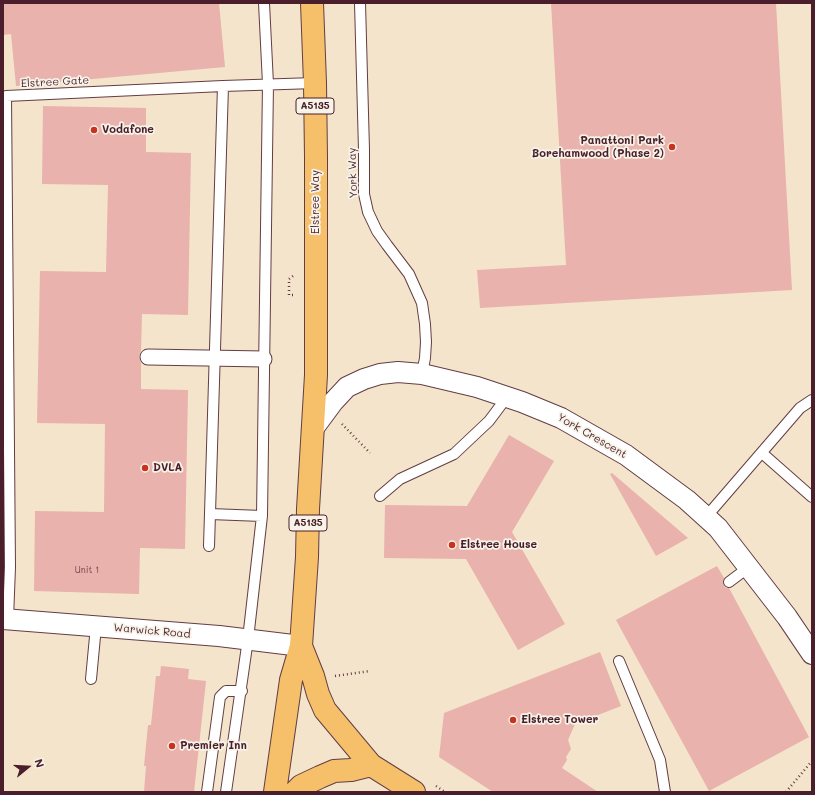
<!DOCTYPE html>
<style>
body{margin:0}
#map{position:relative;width:815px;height:795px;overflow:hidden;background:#f3e4cb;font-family:Mali,sans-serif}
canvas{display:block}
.frame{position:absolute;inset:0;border:4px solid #4a1f2b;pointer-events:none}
.north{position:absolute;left:8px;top:747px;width:40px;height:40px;-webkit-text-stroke:3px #f7f3e8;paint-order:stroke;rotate:72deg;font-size:11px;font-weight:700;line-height:16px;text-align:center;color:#4a1f2b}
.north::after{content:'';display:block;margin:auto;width:14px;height:18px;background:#4a1f2b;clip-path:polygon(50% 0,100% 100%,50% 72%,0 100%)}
</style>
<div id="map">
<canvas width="815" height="795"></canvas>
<div class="frame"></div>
<div class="north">N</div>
</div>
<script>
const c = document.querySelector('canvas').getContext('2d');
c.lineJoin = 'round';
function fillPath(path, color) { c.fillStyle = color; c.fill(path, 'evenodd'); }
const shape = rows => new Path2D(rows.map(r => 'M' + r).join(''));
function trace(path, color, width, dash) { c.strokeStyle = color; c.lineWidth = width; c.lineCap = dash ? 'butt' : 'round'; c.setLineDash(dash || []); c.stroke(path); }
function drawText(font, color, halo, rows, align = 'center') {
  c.font = font + ' Mali,sans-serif'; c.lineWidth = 3.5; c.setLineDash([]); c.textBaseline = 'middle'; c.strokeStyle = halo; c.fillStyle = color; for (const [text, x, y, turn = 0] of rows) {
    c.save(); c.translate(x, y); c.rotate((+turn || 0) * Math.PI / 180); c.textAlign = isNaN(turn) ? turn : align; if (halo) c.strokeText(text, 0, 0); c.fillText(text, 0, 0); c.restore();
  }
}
const building = shape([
 [3,3,219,3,225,67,16,86,11,34,3,35],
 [551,3,776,3,792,290,480,308,477,270,566,265],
 [43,106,146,108,146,152,191,153,188,315,142,314,141,351,139,356,141,363,141,389,188,390,185,549,140,548,139,594,34,591,35,511,104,512,105,424,37,423,40,271,106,272,108,185,42,184],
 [509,435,554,461,512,532,565,624,518,650,466,559,384,558,385,505,467,506],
 [612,473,688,538,656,556,610,474],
 [717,566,724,578,723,582,724,586,726,588,729,588,809,737,709,791,616,620],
 [600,652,621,706,575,724,568,740,571,749,566,757,567,760,562,768,598,792,493,792,439,757,444,713],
 [161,666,189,669,188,679,206,681,194,792,144,792,146,766,144,766,148,725,151,725,156,676,160,676]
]);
const path = shape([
 [293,276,289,279,289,295,293,295],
 [342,424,370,453],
 [335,676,370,671],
 [436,786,445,792],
 [786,792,812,761]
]);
const service = shape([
 [360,3,364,150,364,194,368,212,377,231,387,245,409,274,422,303,425,324,426,342,425,358,422,374],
 [762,453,812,497],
 [380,496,400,479,454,454,489,421,507,397],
 [210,514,262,516],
 [706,517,800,408,812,400],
 [209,546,223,86],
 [729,582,749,567],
 [8,619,10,567,6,96,223,86,315,83],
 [619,661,660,760,665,792],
 [91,679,96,626],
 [207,792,220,697,226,691,242,691],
 [226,792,248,639,262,516,268,84,264,3]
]);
const pedestrian = shape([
 [148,357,264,359]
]);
const minor = shape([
 [313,429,333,402,347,387,364,379,380,374,398,372,422,374,477,387,522,402,561,418,626,455,687,500,718,528,787,617,812,654],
 [3,619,219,636,301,646]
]);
const primary = shape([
 [301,646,313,676,318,694,325,710,371,765,414,792],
 [275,792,291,680,301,646,307,557,308,509,316,375,316,157,315,83,312,3],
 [295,792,301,786,320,777,334,771,351,770,371,765]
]);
const markers = [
 [94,130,4,"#c8321e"],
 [672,147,4,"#c8321e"],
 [145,468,4,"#c8321e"],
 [452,545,4,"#c8321e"],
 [513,720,4,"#c8321e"],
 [172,746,4,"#c8321e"]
];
const numberNames = [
 ["Unit 1",87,570]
];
const shields = [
 [315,106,38],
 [308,523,38]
];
const shieldNames = [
 ["A5135",315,106],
 ["A5135",308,523]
];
const streetNames = [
 ["Elstree Gate",55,82,-3],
 ["York Way",353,173,-92],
 ["Elstree Way",316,202,-90],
 ["York Crescent",592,436,30],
 ["Warwick Road",152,631,5]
];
const poiNames = [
 ["Vodafone",102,130],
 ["Panattoni Park",664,141,"right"],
 ["Borehamwood (Phase 2)",664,154,"right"],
 ["DVLA",153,468],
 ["Elstree House",460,545],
 ["Elstree Tower",521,720],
 ["Premier Inn",180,746]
];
fillPath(building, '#e9b2ac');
trace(service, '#633d43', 12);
trace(pedestrian, '#633d43', 17);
trace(minor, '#633d43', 22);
trace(primary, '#633d43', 24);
trace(path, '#633d43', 2.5, [1, 3]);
trace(service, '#fff', 10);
trace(pedestrian, '#fff', 15);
trace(minor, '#fff', 20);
trace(primary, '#f6c06b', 22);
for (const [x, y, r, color] of markers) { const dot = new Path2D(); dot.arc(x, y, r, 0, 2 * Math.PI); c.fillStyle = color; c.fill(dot); trace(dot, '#f7f3e8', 1.5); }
drawText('9px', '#72444b', null, numberNames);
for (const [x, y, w] of shields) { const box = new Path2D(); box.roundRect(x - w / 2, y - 8, w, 16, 3); c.fillStyle = '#f7f3e8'; c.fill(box); trace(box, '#4a1f2b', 1); }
drawText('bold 10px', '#4a1f2b', null, shieldNames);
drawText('11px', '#4a1f2b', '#f7f3e8', streetNames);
drawText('bold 11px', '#4a1f2b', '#f7f3e8', poiNames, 'left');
</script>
